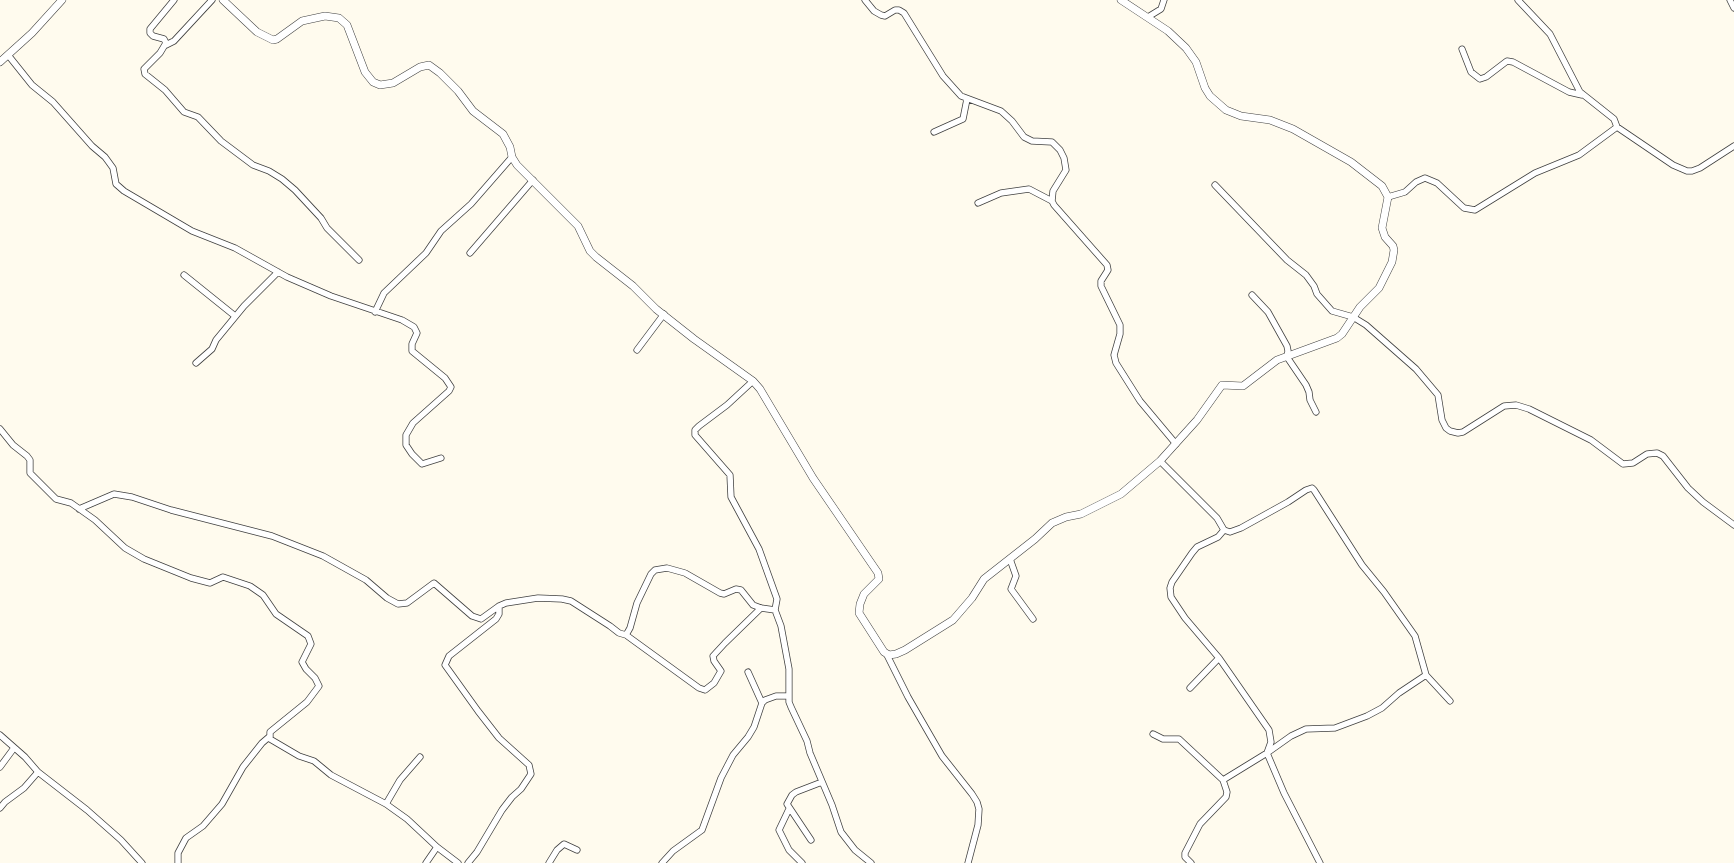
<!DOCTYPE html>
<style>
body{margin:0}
canvas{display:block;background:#fffbee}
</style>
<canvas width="1734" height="863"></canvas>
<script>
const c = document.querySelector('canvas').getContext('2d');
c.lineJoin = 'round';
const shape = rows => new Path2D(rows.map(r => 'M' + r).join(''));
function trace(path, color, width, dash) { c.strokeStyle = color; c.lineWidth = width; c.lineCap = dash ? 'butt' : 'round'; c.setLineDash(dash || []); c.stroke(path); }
const minor = shape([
 [174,0,150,29,150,33,153,36,164,39,166,43,160,53,144,69,145,74,165,90,184,112,198,117,221,141,253,165,269,171,282,179,295,190,321,218,327,228,359,260],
 [865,0,874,11,881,15,885,16,895,10,899,10,904,13,943,76,961,96,1001,111,1012,121,1024,137,1032,141,1052,142,1060,150,1064,158,1066,170,1053,191,1052,201,1054,205,1107,265,1108,270,1101,281,1101,286,1120,325,1120,334,1114,355,1116,363,1140,401,1176,444],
 [1518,0,1550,34,1580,92,1614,119,1617,127],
 [1730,0,1734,8],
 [1148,17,1161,9,1164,0],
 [166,45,174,41,212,0],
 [1462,49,1471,72,1480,79,1486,77,1507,61,1513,62,1569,92,1582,95],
 [8,55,32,85,53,102,92,146,105,157,113,168,116,184,124,191,192,231,235,248,287,277,331,296,402,320,414,327,417,333,412,344,412,351,445,378,451,387,449,391,413,423,406,435,406,445,412,454,422,464,441,458],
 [934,132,963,119,967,99],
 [1215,185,1287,260,1306,275,1314,286,1317,294,1332,311,1353,317,1366,325,1416,369,1438,395,1442,420,1446,428,1450,431,1458,433,1463,432,1504,406,1516,405,1529,409,1591,440,1623,464,1633,463,1647,454,1657,453,1663,456,1688,488,1703,502,1734,525],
 [1388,197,1405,192,1416,182,1425,178,1437,183,1464,208,1475,210,1535,173,1579,155,1617,127,1673,165,1687,171,1692,171,1700,168,1734,146],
 [978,203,1001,193,1029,189,1052,201],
 [470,253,533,180],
 [184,275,235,316],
 [1252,295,1268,312,1287,346,1288,351,1287,357,1306,385,1309,392,1310,400,1316,412],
 [375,312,384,293,426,253,441,231,471,204,512,157],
 [637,350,664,314],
 [196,363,212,349,216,340,244,306,278,272],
 [753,381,727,405,699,426,695,430,695,435,730,475,731,497,759,549,777,599,775,610,781,626,789,669,789,702,791,707,807,741,810,753,832,805,841,832,855,850,871,863],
 [0,429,13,445,27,456,30,460,30,473,56,499,71,503,95,520,125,548,144,559,191,578,210,583,223,577,250,586,263,595,276,614,308,636,311,644,302,662,306,669,315,678,319,686,307,702,270,732,270,739,299,756,314,761,331,775,386,804,407,819,437,847,426,863],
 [79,509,114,494,132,497,171,510,272,536,323,556,366,580,387,598,398,604,407,603,434,583,472,616,481,619,499,606,506,603,538,598,562,599,571,601,610,626,619,633,626,635,630,628,637,603,651,574,655,570,667,568,685,573,720,593,724,594,736,589,741,590,753,605,761,608,775,610],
 [1224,530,1230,532,1241,528,1288,502,1306,490,1312,488,1314,490,1362,565,1384,592,1415,636,1426,675,1450,701],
 [1010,559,1016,576,1011,589,1033,619],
 [626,635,699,688,705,690,714,683,721,671,714,661,713,656,725,643,761,608],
 [887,655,908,697,942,756,972,794,977,802,979,809,978,825,968,863],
 [748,672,762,703],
 [1190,688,1219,658],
 [1153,734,1163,739,1179,739,1223,780,1267,753,1271,742,1269,730,1219,658,1185,618,1171,597,1170,588,1172,582,1192,553,1197,547,1218,537,1224,530,1217,518,1160,461],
 [0,735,25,757,38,772,87,810,121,840,142,863],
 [0,767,14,748],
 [386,804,400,780,420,757],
 [0,808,5,802,24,788,38,772],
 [789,809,779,830,789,850,802,863],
 [811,840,787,804,792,795,796,792,822,782],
 [437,847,458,863],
 [178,863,178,853,186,838,203,826,222,804,243,767,262,743,269,737],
 [468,863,477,852,502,810,512,797,521,789,531,774,529,765,499,738,478,711,445,665,449,656,496,619,499,614,499,606],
 [549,863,557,850,564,844,577,850],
 [662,863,673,851,702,830,721,778,733,755,748,737,754,727,762,703,765,700,776,696,789,696],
 [1191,863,1185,857,1185,853,1200,824,1226,797,1227,792,1223,780],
 [1320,863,1284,793,1267,753,1291,736,1306,729,1335,728,1367,716,1382,708,1399,693,1426,675]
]);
const tertiary = shape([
 [223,0,257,32,273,40,277,39,302,21,325,16,339,18,347,25,365,72,373,82,380,85,393,83,420,67,429,65,440,73,458,91,473,111,503,134,510,147,512,157,517,165,578,226,590,251,596,257,633,286,656,309,694,339,753,381,760,389,813,478,878,573,879,579,864,594,860,604,859,613,884,652,889,655,896,654,905,650,953,620,972,598,984,579,1035,539,1052,523,1066,517,1081,514,1121,494,1160,461,1197,420,1222,385,1243,386,1277,360,1337,338,1342,334,1360,307,1379,288,1392,262,1394,250,1393,246,1385,237,1382,228,1388,197,1382,186,1351,162,1293,129,1270,120,1241,116,1226,110,1210,96,1205,88,1196,62,1186,48,1168,31,1121,0],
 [0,62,32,33,62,0]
]);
trace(minor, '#404040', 7);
trace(tertiary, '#404040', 8);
trace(minor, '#fff', 5.5);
trace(tertiary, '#fff', 7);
</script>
